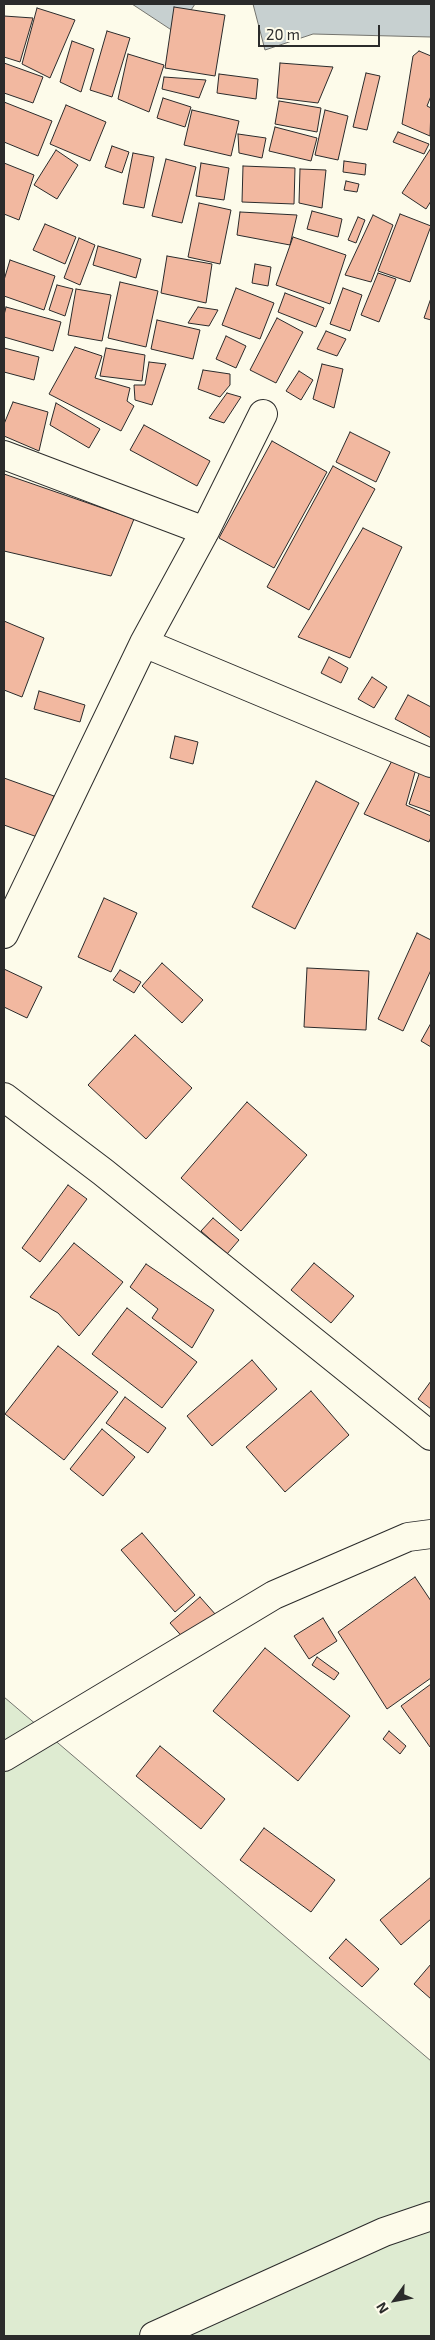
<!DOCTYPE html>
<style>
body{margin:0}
#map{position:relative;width:435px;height:2340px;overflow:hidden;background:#fdfbea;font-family:"Exo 2",sans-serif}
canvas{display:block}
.frame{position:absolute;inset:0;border:5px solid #2b2b2b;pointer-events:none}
.north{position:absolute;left:370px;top:2275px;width:50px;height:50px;-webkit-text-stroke:4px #fdfbea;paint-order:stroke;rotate:238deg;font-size:14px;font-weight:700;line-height:20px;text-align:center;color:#2b2b2b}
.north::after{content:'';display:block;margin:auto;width:18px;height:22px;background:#2b2b2b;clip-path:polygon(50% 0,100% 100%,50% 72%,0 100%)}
.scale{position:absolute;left:258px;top:25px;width:122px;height:22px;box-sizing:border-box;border:2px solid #2b2b2b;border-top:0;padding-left:6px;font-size:15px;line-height:18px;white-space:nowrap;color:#2b2b2b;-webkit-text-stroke:4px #fdfbea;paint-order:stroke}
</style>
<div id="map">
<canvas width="435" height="2340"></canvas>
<div class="frame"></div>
<div class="north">N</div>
<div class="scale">20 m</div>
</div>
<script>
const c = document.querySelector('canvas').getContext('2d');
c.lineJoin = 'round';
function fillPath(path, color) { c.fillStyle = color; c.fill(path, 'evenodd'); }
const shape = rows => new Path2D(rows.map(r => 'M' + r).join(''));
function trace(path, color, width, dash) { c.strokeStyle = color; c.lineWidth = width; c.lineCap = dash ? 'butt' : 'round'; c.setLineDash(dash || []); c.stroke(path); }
const green = shape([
 [4,1697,431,2061,431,2336,4,2336,4,1697]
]);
const water = shape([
 [132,4,195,4,176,33,132,4],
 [253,4,431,4,431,37,313,34,265,50,253,4]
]);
const building = shape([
 [174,7,225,15,215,76,165,68,174,7],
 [37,8,75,20,50,78,22,64,37,8],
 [4,16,33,18,20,62,4,57,4,16],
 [107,31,130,38,112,97,90,90,107,31],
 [72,41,94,49,81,92,60,82,72,41],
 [419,51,431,56,431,96,427,106,431,108,430,136,402,124,413,56,419,51],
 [128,54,164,65,149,112,118,99,128,54],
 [4,63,43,77,33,103,4,93,4,63],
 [280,63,333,67,318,103,277,98,280,63],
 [366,73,380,76,367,130,353,127,366,73],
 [219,74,258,79,256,99,217,93,219,74],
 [164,77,206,80,199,98,162,89,164,77],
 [163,98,191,107,185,127,157,118,163,98],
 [279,101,321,108,317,132,275,124,279,101],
 [4,102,52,121,38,156,4,142,4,102],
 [66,105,106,122,90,161,50,144,66,105],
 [192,110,239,121,231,156,184,145,192,110],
 [325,110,348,116,338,160,315,155,325,110],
 [275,127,317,138,311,161,269,151,275,127],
 [398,132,429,144,424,154,393,142,398,132],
 [238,134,266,138,262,158,239,153,238,134],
 [112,146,129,152,122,173,105,167,112,146],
 [431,148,431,201,426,209,402,193,431,148],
 [56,150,78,165,57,199,34,185,56,150],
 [133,153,154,157,144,208,123,204,133,153],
 [166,159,196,167,182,223,152,216,166,159],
 [344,161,366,164,365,175,343,172,344,161],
 [4,163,34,175,19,220,4,214,4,163],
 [201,163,229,168,224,200,196,196,201,163],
 [243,166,295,168,294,204,242,202,243,166],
 [300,169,326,170,322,208,299,203,300,169],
 [346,181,359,184,357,192,344,190,346,181],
 [199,203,231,210,220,264,188,257,199,203],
 [312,211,342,219,338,237,307,229,312,211],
 [240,212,297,215,290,245,237,235,240,212],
 [400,214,431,226,410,282,378,271,400,214],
 [373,215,393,225,371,282,345,275,373,215],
 [358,217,365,220,356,243,348,240,358,217],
 [45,224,76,237,65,264,33,250,45,224],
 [293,237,346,255,330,304,276,285,293,237],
 [79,238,95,245,80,285,64,278,79,238],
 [98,246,141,259,136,278,93,265,98,246],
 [167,256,212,264,206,303,161,293,167,256],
 [10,260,55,276,44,310,4,296,4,280,10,260],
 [255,264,271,267,268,286,252,283,255,264],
 [378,273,396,279,379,322,361,315,378,273],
 [120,282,158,291,146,347,108,338,120,282],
 [57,285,73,289,65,316,49,310,57,285],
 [236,288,274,303,260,339,222,325,236,288],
 [343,288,362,295,350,331,330,324,343,288],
 [76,289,111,295,102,341,68,335,76,289],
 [285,293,324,308,316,327,278,312,285,293],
 [431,298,431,320,424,318,431,298],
 [6,307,61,322,53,351,4,337,4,315,6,307],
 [198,307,218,310,209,326,188,323,198,307],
 [277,318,303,332,276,383,250,370,277,318],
 [157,320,200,330,193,359,151,349,157,320],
 [326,331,346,339,337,356,317,349,326,331],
 [226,336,246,346,236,368,216,359,226,336],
 [75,347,102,356,95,378,130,388,127,401,134,406,121,431,49,394,75,347],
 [4,348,39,357,34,380,4,372,4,348],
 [106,348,145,355,142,381,100,376,106,348],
 [149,362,166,364,152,405,135,400,134,385,145,385,149,362],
 [322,364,343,369,334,408,313,399,322,364],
 [203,370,230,374,230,385,220,397,198,389,203,370],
 [299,371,313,380,301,400,286,391,299,371],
 [227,393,241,397,224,423,209,418,227,393],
 [13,402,48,412,39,451,4,436,4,424,13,402],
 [56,403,100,429,89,448,50,425,56,403],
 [144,425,210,461,197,486,130,450,144,425],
 [350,432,390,452,376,482,336,462,350,432],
 [272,441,327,472,274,568,219,538,272,441],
 [333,466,375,489,309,610,267,587,333,466],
 [4,474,134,519,111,576,4,551,4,474],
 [363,528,402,547,350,658,298,637,363,528],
 [4,621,44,638,22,697,4,690,4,621],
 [329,657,348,668,341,683,321,673,329,657],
 [372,677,387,687,374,708,358,699,372,677],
 [39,691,85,705,80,722,34,709,39,691],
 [408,695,431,707,431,738,395,719,408,695],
 [175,736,198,742,193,764,170,758,175,736],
 [396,753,417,765,406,805,431,816,431,837,429,842,364,814,396,753],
 [420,771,431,776,431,812,409,804,420,771],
 [4,778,54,796,40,838,4,825,4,778],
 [316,781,359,803,295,929,252,907,316,781],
 [104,898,137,913,111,972,78,957,104,898],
 [417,933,431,940,431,970,403,1031,378,1019,417,933],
 [162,963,203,1000,182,1023,142,986,162,963],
 [307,968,369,971,366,1030,304,1027,307,968],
 [4,969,42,987,27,1018,4,1007,4,969],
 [120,970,141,982,134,993,113,980,120,970],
 [431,1023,431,1047,421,1041,431,1023],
 [135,1035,192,1088,146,1139,88,1085,135,1035],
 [247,1102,307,1155,241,1231,181,1178,247,1102],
 [68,1185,87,1199,40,1262,22,1248,68,1185],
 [213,1218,239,1240,227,1254,201,1231,213,1218],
 [74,1243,123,1282,79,1336,58,1313,30,1297,74,1243],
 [314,1263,354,1296,331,1323,291,1290,314,1263],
 [146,1264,214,1310,192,1348,152,1318,158,1309,130,1287,146,1264],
 [127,1308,197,1362,162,1408,92,1354,127,1308],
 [58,1346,118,1392,64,1460,5,1414,58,1346],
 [252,1360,277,1389,212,1446,187,1416,252,1360],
 [431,1381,431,1409,418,1399,431,1381],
 [311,1391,349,1435,285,1492,246,1447,311,1391],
 [125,1397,166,1428,148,1453,106,1423,125,1397],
 [102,1429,135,1457,103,1496,70,1469,102,1429],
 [142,1533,195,1595,175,1612,121,1550,142,1533],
 [415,1577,431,1601,431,1678,387,1709,338,1632,415,1577],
 [200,1597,216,1615,186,1641,170,1623,200,1597],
 [323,1618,337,1641,309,1659,294,1636,323,1618],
 [265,1648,350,1716,298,1781,213,1711,265,1648],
 [317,1657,339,1673,334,1680,312,1665,317,1657],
 [431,1684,431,1746,430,1747,401,1706,431,1684],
 [389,1731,406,1746,400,1754,383,1739,389,1731],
 [160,1746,225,1799,201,1829,136,1776,160,1746],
 [264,1828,335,1880,311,1912,240,1860,264,1828],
 [431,1877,431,1919,401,1945,380,1920,431,1877],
 [346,1939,379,1969,362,1987,329,1958,346,1939],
 [431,1964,431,1999,414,1984,431,1964]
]);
const street = shape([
 [4,455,205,531],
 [144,643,431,763],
 [4,934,144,643,205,531,263,414],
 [4,1097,103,1172,431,1436],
 [4,1757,274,1595,408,1537,431,1534],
 [154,2336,384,2232,431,2216]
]);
fillPath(green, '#deebd1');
trace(green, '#74746e', 1);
fillPath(water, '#c7d0d0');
trace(water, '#74746e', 1);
fillPath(building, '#f2b8a0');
trace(building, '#2b2b2b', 1);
trace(street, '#2b2b2b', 30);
trace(street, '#fdfbea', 28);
</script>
